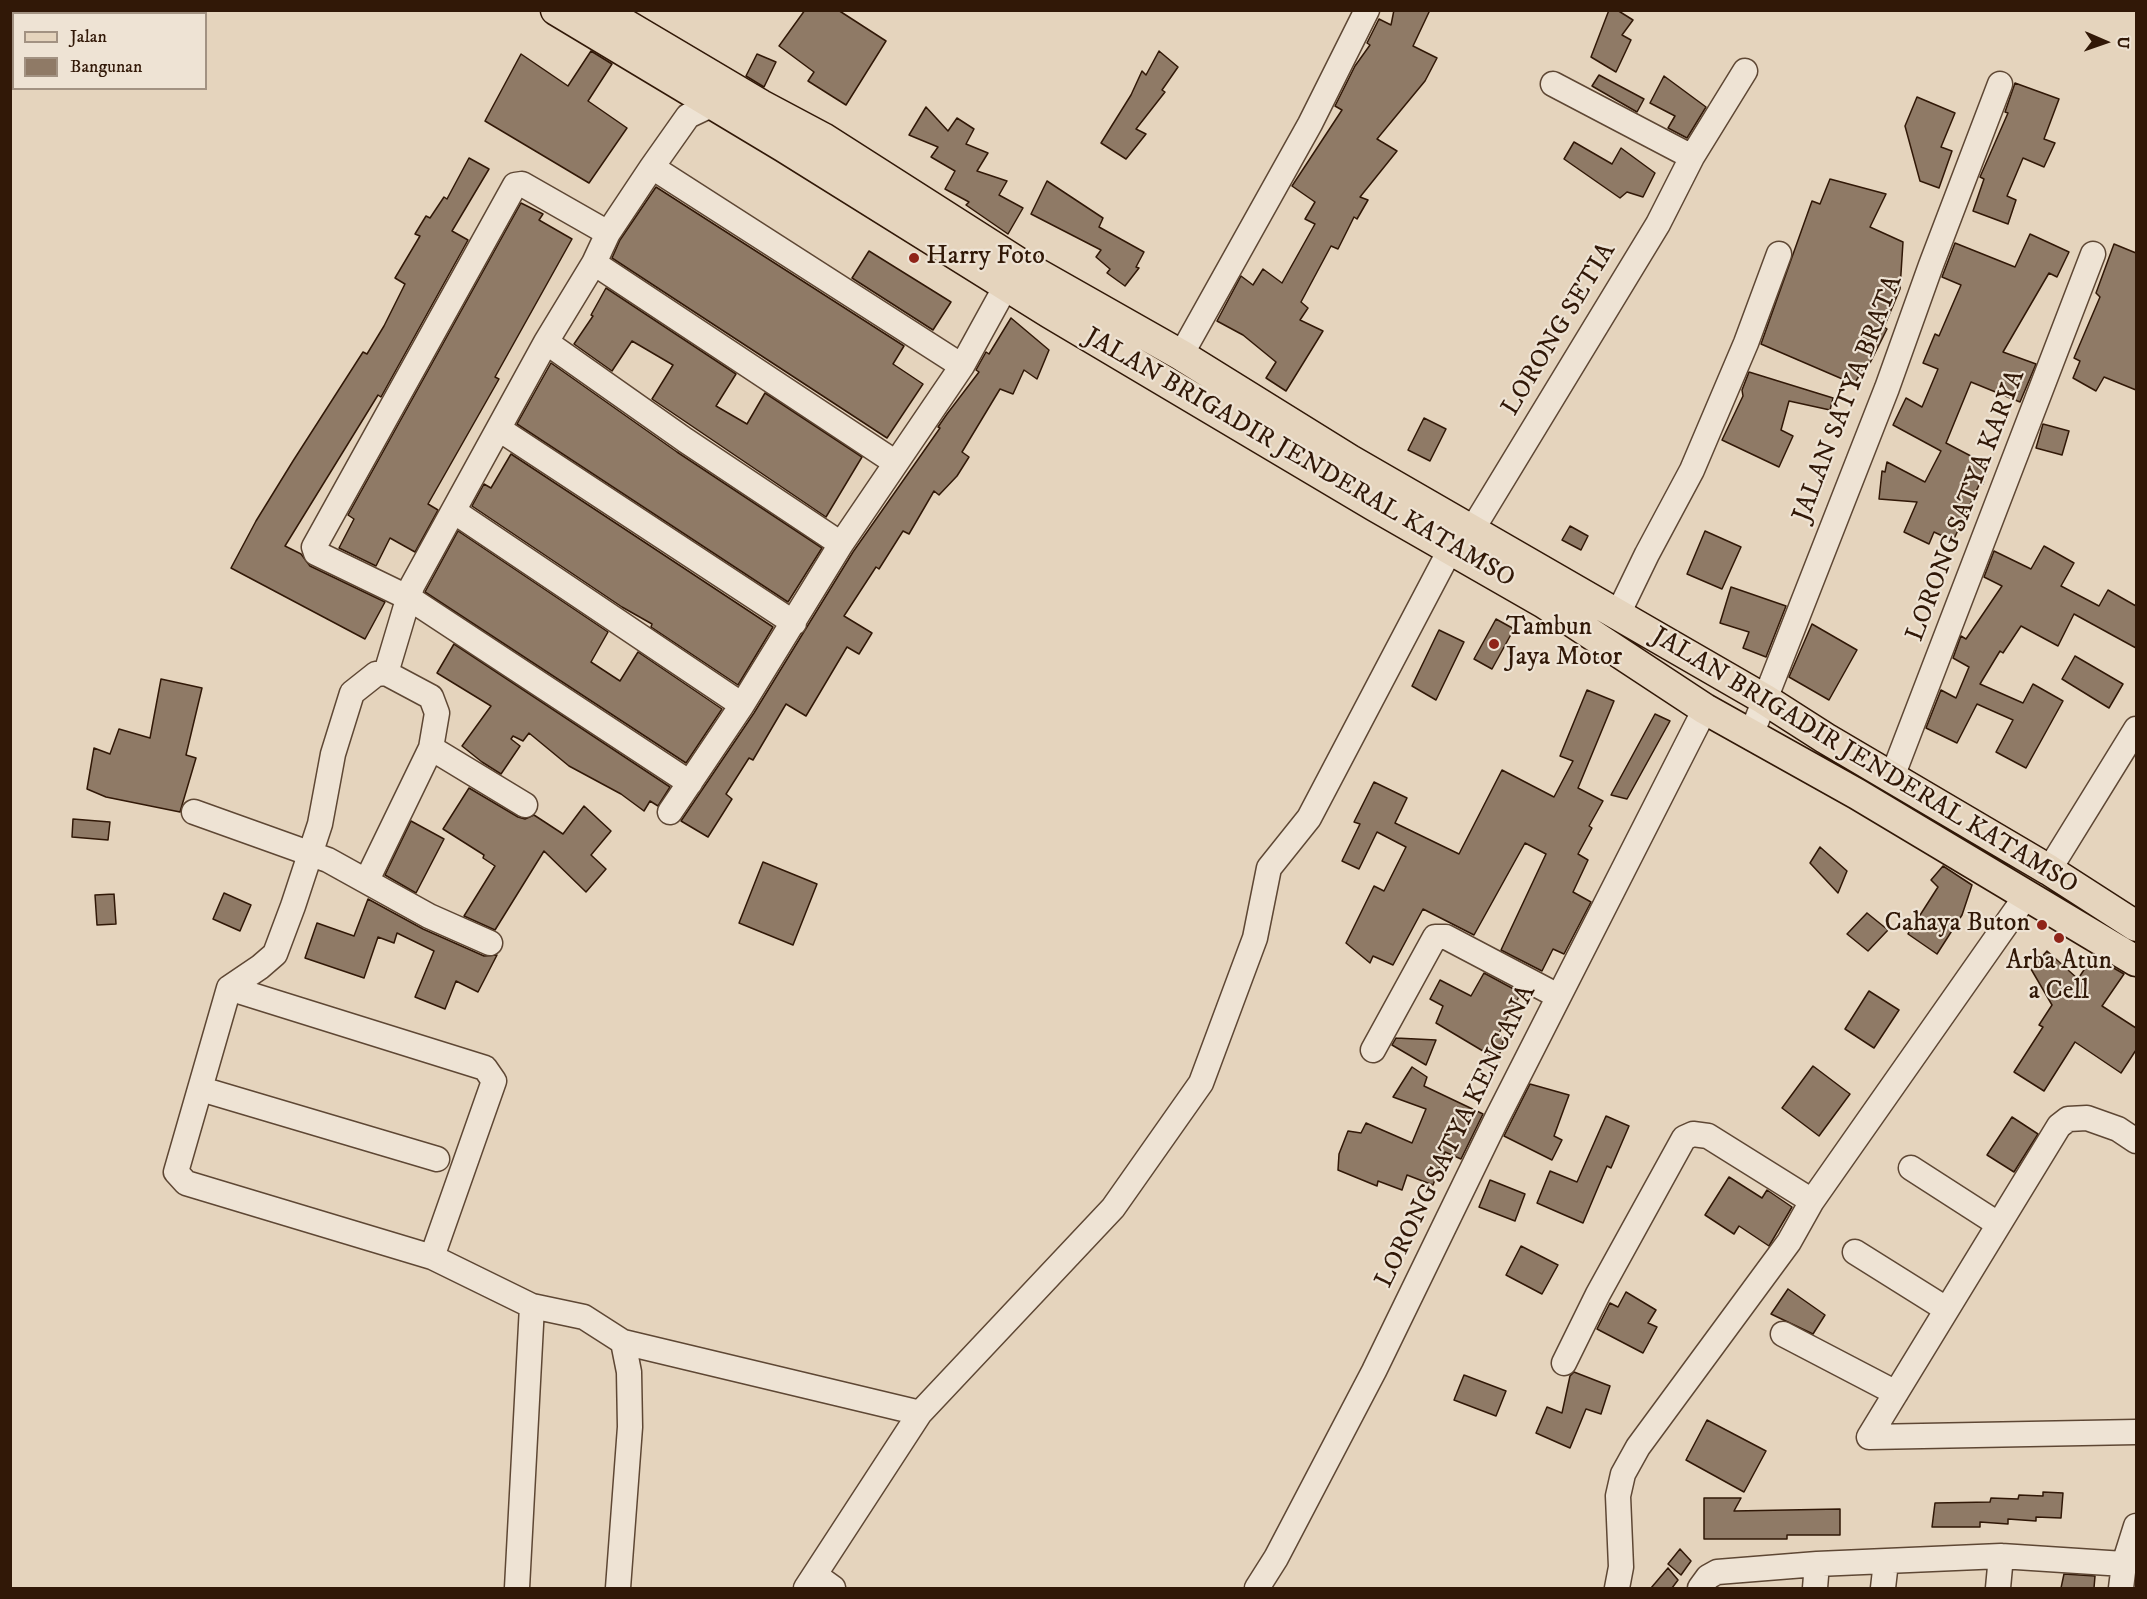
<!DOCTYPE html>
<style>
body{margin:0}
#map{position:relative;width:2147px;height:1599px;overflow:hidden;background:#e5d4bd;font-family:"IM FELL DW Pica",serif}
canvas{display:block}
.frame{position:absolute;inset:0;border:12px solid #311807;pointer-events:none}
.legend{position:absolute;left:12px;top:12px;width:195px;height:78px;box-sizing:border-box;background:#eee3d4;border:2px solid #a29282;margin:0;padding:8px 10px;list-style:none;font-size:18px;color:#311807}
.legend li{display:flex;align-items:center;gap:12px;height:30px}
.legend b{width:30px;border:2px solid #a29282}
.north{position:absolute;left:2075px;top:12px;width:60px;height:60px;-webkit-text-stroke:4px #eee3d4;paint-order:stroke;rotate:92deg;font-size:16px;font-weight:700;line-height:24px;text-align:center;color:#311807}
.north::after{content:'';display:block;margin:auto;width:21px;height:27px;background:#311807;clip-path:polygon(50% 0,100% 100%,50% 72%,0 100%)}
</style>
<div id="map">
<canvas width="2147" height="1599"></canvas>
<div class="frame"></div>
<ul class="legend">
<li><b style="height:8px;background:#e5d4bd"></b>Jalan</li>
<li><b style="height:16px;background:#8f7a66"></b>Bangunan</li>
</ul>
<div class="north">U</div>
</div>
<script>
const c = document.querySelector('canvas').getContext('2d');
c.lineJoin = 'round';
function fillPath(path, color) { c.fillStyle = color; c.fill(path, 'evenodd'); }
const shape = rows => new Path2D(rows.map(r => 'M' + r).join(''));
function trace(path, color, width, dash) { c.strokeStyle = color; c.lineWidth = width; c.lineCap = dash ? 'butt' : 'round'; c.setLineDash(dash || []); c.stroke(path); }
function drawText(font, color, halo, rows, align = 'center') {
  c.font = font + ' "IM FELL DW Pica",serif'; c.lineWidth = 4.5; c.setLineDash([]); c.textBaseline = 'middle'; c.strokeStyle = halo; c.fillStyle = color; for (const [text, x, y, turn = 0] of rows) {
    c.save(); c.translate(x, y); c.rotate((+turn || 0) * Math.PI / 180); c.textAlign = isNaN(turn) ? turn : align; if (halo) c.strokeText(text, 0, 0); c.fillText(text, 0, 0); c.restore();
  }
}
const building = shape([
 [805,10,838,10,886,41,846,105,808,81,814,72,779,46,805,10],
 [1394,10,1430,10,1413,46,1437,58,1425,81,1377,139,1397,151,1360,197,1368,200,1357,219,1354,217,1338,249,1331,246,1301,302,1308,308,1300,320,1323,331,1286,391,1266,378,1276,362,1243,335,1217,321,1241,276,1253,285,1263,269,1282,283,1315,224,1305,219,1315,202,1292,186,1342,110,1335,106,1355,66,1370,45,1367,43,1379,19,1391,25,1394,10],
 [1609,10,1617,10,1633,20,1622,35,1631,40,1616,72,1591,57,1609,10],
 [591,51,612,64,588,101,627,128,589,183,485,121,521,54,568,86,591,51],
 [1159,51,1178,67,1162,90,1165,92,1136,129,1146,134,1126,159,1101,143,1131,95,1142,71,1146,75,1159,51],
 [757,54,776,62,764,87,746,76,757,54],
 [1599,75,1644,99,1637,112,1592,86,1599,75],
 [1664,76,1706,107,1687,138,1668,128,1675,116,1650,103,1664,76],
 [2015,83,2059,99,2044,139,2055,143,2044,167,2023,158,2007,196,2016,200,2008,224,1973,211,1984,179,1980,177,2008,113,2005,112,2015,83],
 [1917,97,1955,113,1941,147,1952,151,1939,188,1920,181,1905,126,1917,97],
 [926,107,948,131,957,118,974,129,966,144,988,153,977,171,1007,181,999,195,1023,208,1008,234,966,205,969,202,945,189,955,171,931,157,938,147,909,135,926,107],
 [1574,142,1612,164,1621,148,1655,173,1643,197,1627,192,1620,198,1564,159,1574,142],
 [469,158,489,169,452,231,468,240,381,397,378,395,285,546,301,554,310,566,385,602,365,639,231,568,256,521,293,461,363,352,367,354,384,326,405,284,395,278,420,236,415,234,426,216,430,218,444,197,447,199,469,158],
 [1830,179,1886,194,1870,227,1903,242,1900,289,1884,327,1887,329,1863,377,1859,376,1854,384,1761,344,1812,201,1820,204,1830,179],
 [1047,181,1103,218,1099,227,1144,252,1136,267,1139,268,1125,286,1107,273,1110,269,1096,257,1101,250,1031,214,1047,181],
 [656,187,904,346,893,364,923,384,887,438,612,258,620,240,656,187],
 [521,203,543,214,539,220,572,239,495,377,499,379,428,504,438,510,415,552,390,538,376,566,339,548,354,519,348,515,521,203],
 [2030,234,2069,252,2057,277,2049,273,2003,352,2036,364,2020,402,1971,382,1946,443,1988,465,1983,484,1980,483,1953,541,1934,532,1929,544,1904,532,1917,502,1879,499,1882,471,1885,472,1887,462,1925,482,1941,451,1893,425,1906,398,1922,407,1938,369,1923,363,1935,334,1939,336,1961,285,1942,277,1955,243,2015,267,2030,234],
 [2114,244,2136,253,2136,390,2104,377,2096,391,2073,378,2080,361,2074,358,2100,297,2096,293,2114,244],
 [869,251,951,302,933,330,852,278,869,251],
 [606,288,736,374,716,406,747,424,765,393,862,457,826,517,652,399,673,365,632,341,612,371,574,344,593,316,591,315,606,288],
 [1011,318,1049,350,1037,379,1024,370,1013,394,1000,389,962,452,969,457,957,476,939,495,934,491,909,534,903,531,879,569,876,567,844,616,872,633,859,654,847,647,806,716,786,704,753,760,749,758,726,794,732,799,708,837,681,821,754,713,853,552,940,428,938,427,947,414,979,372,976,370,986,352,989,354,1011,318],
 [551,363,677,452,822,548,788,602,517,424,551,363],
 [1749,372,1833,398,1830,410,1789,401,1781,430,1793,436,1779,467,1722,440,1743,396,1742,390,1749,372],
 [1424,418,1446,429,1430,461,1408,450,1424,418],
 [2043,424,2069,431,2062,455,2036,448,2043,424],
 [511,454,773,627,738,685,651,627,652,624,622,607,472,506,484,484,491,488,511,454],
 [1570,526,1588,536,1581,550,1562,540,1570,526],
 [458,531,608,632,591,662,620,681,638,652,722,709,686,763,425,592,458,531],
 [1705,531,1741,547,1722,589,1687,574,1705,531],
 [2044,546,2074,563,2061,586,2099,606,2108,590,2136,606,2136,648,2074,614,2058,646,2021,626,2003,653,2000,651,1980,684,2023,703,2033,684,2063,701,2026,768,1996,752,2013,720,1977,704,1957,743,1926,728,1941,690,1956,698,1969,667,1953,658,1961,636,1966,639,2002,586,1984,577,1994,551,2031,569,2044,546],
 [1731,587,1786,606,1766,657,1743,648,1749,632,1720,623,1731,587],
 [1496,619,1514,629,1492,669,1474,659,1496,619],
 [1812,624,1857,650,1829,700,1789,677,1812,624],
 [1439,630,1464,642,1436,700,1412,686,1439,630],
 [454,644,670,787,658,806,650,801,644,811,621,794,569,766,529,733,523,741,513,736,511,739,520,746,501,774,482,762,462,746,491,706,437,673,454,644],
 [2075,656,2123,684,2109,708,2062,679,2075,656],
 [161,679,202,688,186,755,196,758,180,812,106,797,87,789,94,748,110,754,119,729,150,738,161,679],
 [1587,690,1614,701,1578,788,1603,801,1589,826,1592,828,1578,854,1588,860,1573,892,1591,902,1564,954,1553,949,1542,971,1501,950,1546,854,1525,843,1474,935,1423,909,1393,965,1373,956,1370,963,1346,943,1374,886,1384,891,1406,847,1377,832,1359,869,1342,861,1360,824,1354,822,1374,782,1407,798,1395,823,1459,854,1502,770,1554,797,1573,761,1560,756,1587,690],
 [1655,714,1670,721,1627,799,1611,795,1655,714],
 [469,788,518,817,525,819,534,815,563,834,584,806,611,831,591,855,606,869,586,892,544,851,495,930,464,916,495,866,483,858,484,855,443,829,469,788],
 [73,819,110,822,108,840,72,837,73,819],
 [411,821,444,839,416,893,385,875,411,821],
 [1820,847,1847,871,1838,893,1810,863,1820,847],
 [763,862,817,884,793,945,739,923,763,862],
 [1943,866,1972,885,1962,915,1937,954,1908,934,1938,887,1931,880,1943,866],
 [224,893,251,905,240,931,213,919,224,893],
 [114,894,116,924,97,925,95,895,114,894],
 [368,899,423,929,484,956,497,955,478,992,456,981,445,1009,415,997,434,951,397,933,394,943,378,937,364,978,305,958,317,923,354,936,368,899],
 [1867,913,1888,930,1868,951,1847,934,1867,913],
 [2047,951,2078,979,2093,956,2124,974,2102,1006,2136,1028,2136,1050,2121,1073,2075,1042,2044,1091,2014,1072,2043,1027,2039,1025,2052,1005,2031,969,2047,951],
 [1484,973,1521,993,1498,1035,1504,1038,1498,1060,1436,1023,1443,1006,1430,999,1440,980,1471,996,1484,973],
 [1869,991,1899,1010,1874,1048,1845,1029,1869,991],
 [1396,1038,1436,1040,1426,1065,1392,1045,1396,1038],
 [1813,1066,1850,1094,1819,1136,1782,1108,1813,1066],
 [1412,1067,1427,1077,1424,1086,1483,1114,1461,1159,1445,1152,1433,1185,1407,1175,1402,1190,1378,1181,1377,1186,1338,1170,1339,1154,1348,1131,1361,1133,1366,1123,1412,1143,1426,1109,1393,1097,1412,1067],
 [1530,1084,1569,1095,1554,1136,1562,1140,1552,1160,1504,1136,1530,1084],
 [1606,1116,1629,1126,1611,1168,1607,1166,1583,1223,1537,1203,1550,1171,1577,1182,1606,1116],
 [2012,1117,2038,1134,2014,1172,1987,1155,2012,1117],
 [1729,1177,1762,1198,1767,1190,1792,1207,1769,1246,1739,1226,1734,1234,1705,1215,1729,1177],
 [1490,1180,1525,1194,1515,1221,1479,1207,1490,1180],
 [1521,1246,1558,1265,1542,1294,1506,1275,1521,1246],
 [1788,1289,1825,1315,1813,1334,1771,1314,1788,1289],
 [1626,1292,1656,1310,1648,1323,1657,1327,1643,1353,1597,1329,1610,1303,1618,1307,1626,1292],
 [1574,1372,1610,1386,1601,1414,1586,1409,1570,1448,1536,1433,1547,1407,1562,1413,1570,1376,1574,1372],
 [1464,1375,1506,1391,1496,1416,1454,1400,1464,1375],
 [1707,1420,1766,1451,1744,1492,1686,1460,1707,1420],
 [2043,1492,2063,1493,2061,1518,2036,1517,2036,1521,2008,1519,2008,1524,1980,1522,1980,1527,1932,1527,1935,1503,1990,1502,1991,1498,2018,1499,2019,1495,2043,1496,2043,1492],
 [1704,1498,1741,1498,1734,1511,1840,1509,1840,1535,1787,1535,1787,1539,1704,1539,1704,1498],
 [1680,1549,1691,1561,1681,1575,1668,1564,1680,1549],
 [1668,1568,1678,1580,1672,1588,1651,1588,1668,1568],
 [2064,1574,2095,1576,2094,1588,2061,1588,2064,1574]
]);
const minor = shape([
 [1553,84,1692,157],
 [652,167,962,366],
 [608,233,522,184,515,185,314,547,316,553,409,598,690,783],
 [594,263,896,463],
 [546,342,685,440,841,544],
 [1181,355,1310,124,1367,10],
 [499,429,794,623],
 [455,512,742,705],
 [1472,530,1658,224,1692,157,1745,71],
 [1617,616,1647,554,1692,470,1746,343,1779,254],
 [386,673,412,586,546,342,594,263,608,233,652,167,688,116,711,105],
 [1751,735,1887,388,1931,265,2000,84],
 [431,748,525,805],
 [1892,777,2093,254],
 [194,812,328,860,429,916,490,943],
 [670,812,742,705,841,544,962,366,1006,286],
 [2049,870,2136,729],
 [367,880,431,748,437,713,431,697,386,673,376,674,352,693,333,754,320,824,293,906,275,954,260,967,229,988,176,1172,186,1183,432,1257,532,1306,584,1317,623,1342,629,1372,630,1427,618,1588],
 [229,988,485,1068,494,1081,432,1257],
 [1373,1050,1435,937,1446,937,1558,996],
 [201,1089,437,1159],
 [2136,1141,2118,1129,2087,1118,2068,1119,2059,1126,1869,1437,2136,1432],
 [1911,1168,1998,1224],
 [1855,1252,1946,1309],
 [1783,1334,1896,1393],
 [623,1342,920,1413],
 [1564,1363,1598,1294,1684,1138,1693,1134,1708,1136,1812,1201],
 [815,1575,833,1588],
 [517,1588,532,1306],
 [806,1588,920,1413,1113,1208,1201,1083,1255,938,1269,868,1309,818,1451,548],
 [1257,1588,1276,1558,1374,1371,1497,1118,1705,709],
 [1617,1588,1621,1567,1618,1496,1623,1474,1638,1447,1789,1242,1812,1201,2026,896],
 [1700,1588,1708,1577,1717,1572,1817,1564,2001,1556,2124,1564],
 [1815,1588,1817,1564],
 [1883,1588,1886,1562],
 [1998,1588,2001,1556],
 [2121,1588,2124,1564,2136,1526]
]);
const major = shape([
 [556,10,784,147,1050,313,1375,506,1544,603,1705,709,1857,794,2136,961],
 [601,10,761,105,823,138,1017,262,1181,355,1350,460,1764,699,1825,738,2049,870,2136,926]
]);
const markers = [
 [914,258,6,"#8f2418"],
 [1494,644,6,"#8f2418"],
 [2042,925,6,"#8f2418"],
 [2059,938,6,"#8f2418"]
];
const poiNames = [
 ["Harry Foto",926,258],
 ["Tambun",1506,629],
 ["Jaya Motor",1506,659],
 ["Cahaya Buton",2030,925,"right"],
 ["Arba Atun",2059,963,"center"],
 ["a Cell",2059,993,"center"]
];
const streetNames = [
 ["LORONG SETIA",1560,330,-59],
 ["JALAN SATYA BRATA",1849,399,-69],
 ["JALAN BRIGADIR JENDERAL KATAMSO",1299,459,30],
 ["LORONG SATYA KARYA",1967,506,-69],
 ["JALAN BRIGADIR JENDERAL KATAMSO",1864,762,31],
 ["LORONG SATYA KENCANA",1457,1137,-64]
];
fillPath(building, '#8f7a66');
trace(building, '#311807', 1.5);
trace(minor, '#5e4734', 27);
trace(major, '#311807', 33);
trace(minor, '#eee3d4', 24);
trace(major, '#e5d4bd', 30);
for (const [x, y, r, color] of markers) { const dot = new Path2D(); dot.arc(x, y, r, 0, 2 * Math.PI); c.fillStyle = color; c.fill(dot); trace(dot, '#eee3d4', 2); }
drawText('26px', '#311807', '#eee3d4', poiNames, 'left');
drawText('26px', '#311807', '#eee3d4', streetNames);
</script>
